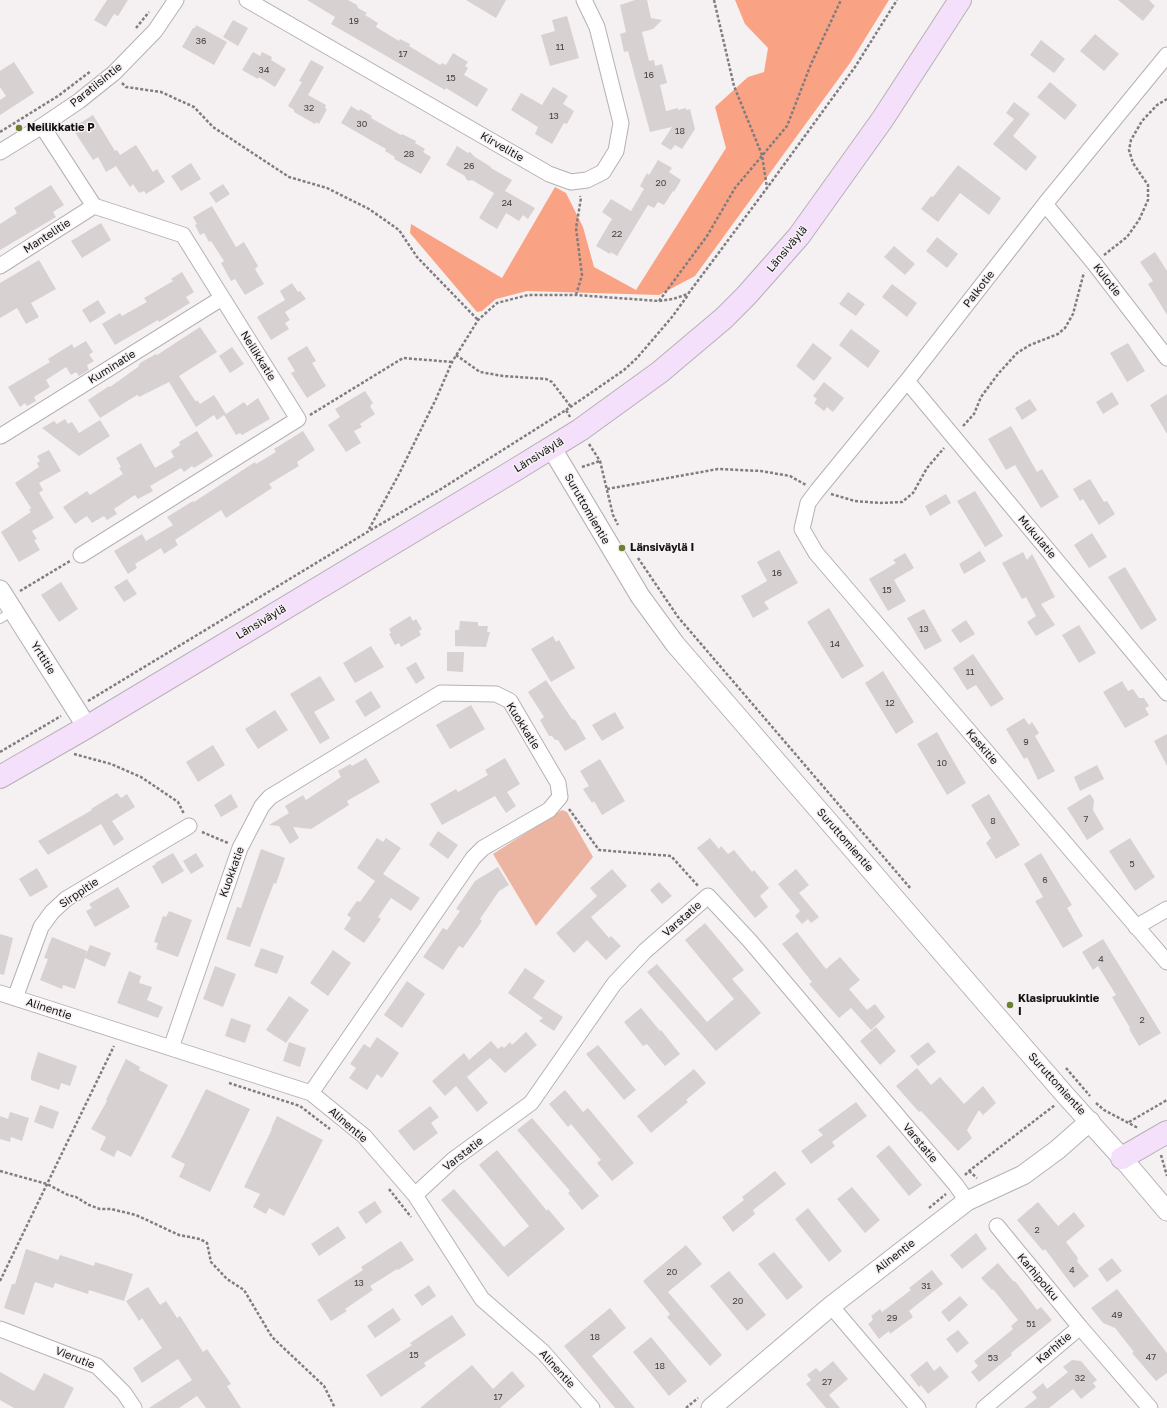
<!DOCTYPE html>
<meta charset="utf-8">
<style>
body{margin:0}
canvas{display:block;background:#f5f0f2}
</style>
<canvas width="1167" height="1408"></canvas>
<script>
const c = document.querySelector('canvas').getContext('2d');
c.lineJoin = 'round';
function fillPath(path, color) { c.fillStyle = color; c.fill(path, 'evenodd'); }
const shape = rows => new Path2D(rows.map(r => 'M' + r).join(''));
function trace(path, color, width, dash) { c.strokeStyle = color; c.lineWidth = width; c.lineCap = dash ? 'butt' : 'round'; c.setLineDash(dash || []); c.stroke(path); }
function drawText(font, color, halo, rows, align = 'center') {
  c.font = font + ' "Golos Text",sans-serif'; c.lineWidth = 3; c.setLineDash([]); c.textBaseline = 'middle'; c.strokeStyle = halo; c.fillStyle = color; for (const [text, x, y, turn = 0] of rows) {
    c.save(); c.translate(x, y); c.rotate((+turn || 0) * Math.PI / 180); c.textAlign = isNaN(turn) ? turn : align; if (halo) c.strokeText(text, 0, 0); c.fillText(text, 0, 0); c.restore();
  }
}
const green = shape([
 [562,810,567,812,593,857,536,926,493,854]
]);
const forest = shape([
 [735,0,889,0,850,63,695,276,659,295,527,291,496,299,482,311,477,312,410,233,411,224,502,278,555,187,566,193,583,227,594,267,636,290,726,148,715,107,748,77,764,72,768,48,745,24]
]);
const building = shape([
 [107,0,128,0,118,16,114,14,106,27,94,20],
 [307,0,348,0,357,5,358,8,367,13,365,15,378,23,376,27,399,41,400,39,410,44,409,46,440,65,442,63,446,65,453,53,468,62,465,66,468,68,464,75,488,89,477,107,446,88,445,90,331,24,335,17],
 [466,0,506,0,496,18],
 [635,0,647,0,651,18,662,20,653,29,642,32,649,61,654,60,655,66,662,64,667,83,660,85,666,111,678,108,678,110,686,108,686,110,690,109,695,129,682,149,675,145,671,150,661,144,672,127,650,132,628,51,624,52,620,34,626,32,620,5],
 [1118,0,1149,0,1155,6,1143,21],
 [567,16,579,58,550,66,541,35,555,31,552,20],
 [233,20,248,28,238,46,223,37],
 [196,25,227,42,214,65,182,47,193,28,195,28],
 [1095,34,1119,54,1104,71,1080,51],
 [1041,40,1065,59,1054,73,1030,55],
 [253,52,260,56,262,52,272,57,271,60,286,69,275,87,259,77,258,79,242,70],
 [311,60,324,67,308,95,326,105,325,108,327,109,319,124,316,122,315,124,294,112,294,110,288,106,302,82,299,81],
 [14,62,34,93,0,115,0,100,6,96,0,87,0,71],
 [1050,82,1077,105,1065,120,1037,97],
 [553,87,568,96,563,104,574,111,567,124,564,123,552,144,535,134,538,127,511,110,521,93,542,105],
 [1014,102,1030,114,1013,136,1037,157,1026,171,993,144,1014,119,1006,113],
 [351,106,359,111,360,109,372,116,371,118,401,135,402,134,416,141,415,143,425,149,423,152,431,157,421,174,394,159,395,157,385,151,386,149,341,123],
 [93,115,115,151,117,150,120,155,136,145,153,172,157,169,165,182,146,194,144,191,139,193,133,184,130,187,116,166,106,172,98,157,93,160,72,128],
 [457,146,468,153,470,152,475,157,491,167,491,168,512,180,505,191,535,208,528,219,523,215,519,221,506,213,497,229,479,218,494,193,472,180,469,181,466,179,465,176,446,165],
 [658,160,672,168,669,172,681,180,674,192,673,191,664,205,658,202,654,208,648,205,617,256,611,252,610,254,596,246,612,219,602,212,611,199,631,211,644,189,640,186,647,173,649,175],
 [191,163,201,179,181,191,171,176],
 [958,165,1001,198,989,215,960,193,938,222,921,209,931,196,933,197],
 [223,184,230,194,216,203,209,193],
 [51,185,64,205,53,212,56,217,0,250,0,224,17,213,14,208],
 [212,206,236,247,244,242,258,266,255,269,264,284,245,295,235,279,231,281,221,263,224,261,211,241,209,242,204,233,200,235,195,225,197,224,193,217],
 [101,223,111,240,82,258,71,241],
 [937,237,958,254,947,268,926,251],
 [894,246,915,264,905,275,884,257],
 [1155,252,1167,271,1167,315,1148,284,1153,281,1140,262],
 [39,260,56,289,31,303,39,317,26,324,17,308,0,318,0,283],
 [182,272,194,292,186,297,190,303,159,322,158,320,115,345,102,324,120,313,122,316,147,302,144,298,173,281,171,279],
 [292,283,298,292,300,291,306,299,285,312,290,320,285,323,289,329,271,340,257,317,285,300,280,291],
 [892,284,917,303,907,317,882,297],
 [848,292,865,304,856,316,839,304],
 [98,300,106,313,90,323,82,310],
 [200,327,217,352,179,376,196,402,197,400,200,404,214,395,226,414,244,402,247,406,258,398,270,419,242,435,240,433,236,435,224,415,217,420,214,415,196,427,169,382,139,397,137,395,100,418,88,400,109,386,110,387,138,367,140,363,156,354,157,355],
 [851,329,880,351,868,368,839,345],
 [86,341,93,352,89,355,94,361,87,365,89,370,79,376,76,372,71,375,66,367,46,380,50,387,34,397,36,401,27,406,25,403,20,407,8,387,50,362,48,359,72,344,74,348],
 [813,343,832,358,814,381,796,366],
 [1128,343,1145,371,1127,382,1110,353],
 [307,346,316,361,312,363,326,386,307,398,291,373,295,371,287,358],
 [232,347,244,364,230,373,219,356],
 [824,382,844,398,833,412,827,407,824,411,814,403,817,399,813,396],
 [365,391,373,403,370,406,375,414,360,424,362,427,354,431,361,443,346,452,328,425,340,417,335,409],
 [1112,392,1119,404,1103,414,1096,402],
 [1167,394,1167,434,1150,405],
 [1030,399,1037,410,1022,420,1015,408],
 [65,419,68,424,72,422,79,433,100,420,110,436,79,456,42,428,54,421,57,424],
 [1011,426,1037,472,1042,469,1059,497,1041,508,1015,465,1006,470,988,439],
 [197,431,213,456,194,468,192,466,184,472,181,468,150,486,153,491,138,499,135,495,114,509,117,514,107,520,104,516,92,523,87,516,75,524,63,507,87,491,90,495,123,474,119,468,121,467,116,458,141,443,155,468,174,457,171,451,180,445,179,442],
 [303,431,315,450,297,462,299,466,269,484,272,488,226,518,221,510,175,540,178,545,164,554,161,548,135,564,137,568,128,574,114,551,142,534,146,541,173,525,167,517,193,501,194,502,255,462,256,464,276,452,274,449],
 [49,450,61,471,39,483,43,490,39,493,54,518,32,531,37,539,34,540,40,550,19,562,1,532,31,512,29,510,31,508,15,483,39,467,37,463,40,461,37,456],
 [1090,479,1104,502,1107,501,1115,514,1099,525,1083,499,1080,501,1073,489],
 [975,491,1003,536,985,547,957,501],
 [946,494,951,503,930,516,925,506],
 [1092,533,1107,557,1089,568,1074,545],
 [779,550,798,583,764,602,769,609,753,618,741,596,767,581,757,562],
 [980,551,986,561,964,574,959,564],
 [1023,552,1027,560,1032,554,1055,597,1041,604,1055,625,1036,636,1027,622,1036,616,1026,597,1022,599,1002,563],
 [905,553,914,568,894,580,906,601,888,611,869,579,896,563,893,560],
 [1125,567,1157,620,1141,630,1108,577],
 [127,579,137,594,124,602,114,587],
 [61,582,78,609,59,622,41,595],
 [829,608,864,666,842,679,807,622],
 [924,609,942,641,925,650,907,618],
 [410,616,413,621,416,619,422,629,419,631,421,635,401,647,399,643,395,645,389,634,391,633,389,629],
 [966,620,975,634,960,643,951,630],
 [460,621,478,622,478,626,488,626,487,632,490,632,486,647,455,646,455,630,459,630],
 [1079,625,1096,653,1079,663,1062,635],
 [553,636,556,642,559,640,575,668,551,682,531,649],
 [371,646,384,667,355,683,343,663],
 [447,652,464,652,463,672,447,671],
 [973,654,1004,699,991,707,976,685,967,690,953,668],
 [416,662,425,678,416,684,406,668],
 [883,671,914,722,896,734,865,683],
 [320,676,335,700,314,712,330,738,320,744,290,694],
 [546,680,572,719,575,720,586,739,565,751,558,740,555,740,552,736,549,736,540,720,544,717,528,692],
 [1122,681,1128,691,1133,689,1139,698,1144,698,1149,706,1145,708,1149,715,1125,728,1103,692],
 [371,691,381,707,365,717,355,701],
 [471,705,485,729,450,749,436,725],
 [275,710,288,730,258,749,245,729],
 [615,712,624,728,602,741,592,725],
 [1024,718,1029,725,1032,722,1039,733,1035,736,1055,771,1038,780,1027,757,1024,759,1006,729],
 [937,732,966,783,947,795,917,744],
 [1167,734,1167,766,1154,741],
 [213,745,225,765,198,782,186,762],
 [366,758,380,782,347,801,349,805,311,829,293,827,299,838,290,844,279,826,269,825,289,813,285,806,303,795,306,800,341,777,338,771,350,764,352,766],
 [505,758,520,784,507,792,516,806,506,813,495,796,442,825,430,804,456,789,458,792,488,775,485,770],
 [600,759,625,801,602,815,594,801,592,803,583,789,589,786,580,771],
 [1097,765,1104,779,1080,791,1074,777],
 [117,793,121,798,127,794,135,807,112,821,124,839,114,846,101,824,48,855,38,841,92,810,91,809],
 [231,794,238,807,221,817,214,805],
 [989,794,1020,845,996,859,986,843,991,838,971,805],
 [1090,794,1094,800,1093,810,1104,829,1087,840,1067,808],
 [438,831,458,845,448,859,429,845],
 [377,838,383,842,386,838,401,848,383,874,420,898,411,911,391,898,378,917,381,919,364,943,344,929,351,918,347,915,357,901,360,902,375,881,357,868],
 [710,838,719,849,721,846,728,854,734,850,752,872,754,870,769,888,760,896,768,907,755,918,697,848],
 [1130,838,1155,877,1135,891,1109,851],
 [261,849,285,858,276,884,274,883,267,901,250,947,226,939,237,907,241,908],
 [173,853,184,871,162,884,152,866,156,864,155,863],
 [196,853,204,866,191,874,183,861],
 [1041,853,1072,905,1067,908,1083,936,1063,948,1035,901,1043,897,1024,864],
 [498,867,509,885,499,891,480,919,482,921,463,948,459,946,443,970,423,957,443,928,447,930,460,911,456,909,475,881],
 [37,868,48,887,30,897,19,879],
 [612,869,627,886,591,917,609,938,611,936,621,946,606,960,587,940,574,953,556,933,597,896,590,888],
 [796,869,809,885,799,893,819,917,811,923,808,919,802,924,795,916,800,911,778,884],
 [659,882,672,896,662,904,650,890],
 [118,887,130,907,95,927,86,911,92,908,89,904],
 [169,911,192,920,178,957,156,949,158,943,154,942,163,916,166,917],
 [705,923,744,970,732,979,761,1013,716,1051,647,972,657,964,707,1022,734,999,685,940],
 [797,932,826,969,840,957,860,980,849,989,867,1010,875,1004,885,1017,871,1030,851,1008,839,1018,809,984,812,982,782,944],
 [0,934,13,938,4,975,0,974],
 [52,937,87,951,85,957,90,945,111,953,105,967,85,958,75,989,63,985,62,989,40,980,48,959,44,958],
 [1103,939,1161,1033,1139,1046,1129,1029,1130,1028,1112,997,1116,995,1098,966,1093,970,1082,952],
 [261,948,284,956,277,974,254,966],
 [333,950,351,963,328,996,310,983],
 [215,966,236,974,223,1007,203,999],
 [525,968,545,981,533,998,563,1017,554,1031,539,1021,543,1018,508,993],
 [129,971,141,976,139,983,152,987,147,1000,163,1007,158,1018,117,1003],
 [407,981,425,994,402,1028,384,1015],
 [289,996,309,1010,286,1043,266,1030],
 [641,1008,660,1031,661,1030,680,1054,665,1066,647,1044,643,1046,624,1022],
 [231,1018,251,1025,245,1043,225,1036],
 [876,1027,896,1051,880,1065,860,1041],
 [526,1032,537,1045,505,1073,490,1058,467,1077,488,1103,477,1112,456,1086,445,1096,432,1081,464,1053,469,1060,491,1041,498,1049,502,1046,504,1048,510,1042,512,1045],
 [377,1037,399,1053,382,1078,377,1074,367,1090,349,1078,356,1068,350,1064,364,1044,370,1048],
 [289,1042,306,1048,300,1067,283,1061],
 [928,1042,936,1052,918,1066,910,1056],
 [598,1045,636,1090,624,1100,586,1054],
 [38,1052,77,1066,70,1086,61,1083,59,1090,31,1080,31,1075],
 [126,1059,140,1067,139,1070,168,1085,131,1157,117,1150,114,1157,100,1150,106,1137,91,1129,107,1101,106,1100],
 [917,1068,931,1085,940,1077,964,1104,983,1086,996,1103,983,1115,979,1110,967,1130,972,1138,958,1151,921,1111,919,1112,896,1086],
 [694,1069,706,1083,686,1100,688,1102,651,1133,637,1116],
 [206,1089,250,1109,210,1192,179,1177,185,1164,171,1157,181,1139],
 [565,1090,583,1112,588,1108,634,1163,612,1181,597,1163,601,1160,571,1124,568,1127,549,1104],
 [856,1102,867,1116,832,1142,835,1146,811,1164,801,1151,823,1135,818,1130],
 [40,1105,59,1112,53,1129,34,1122],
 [430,1106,439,1117,431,1123,438,1133,414,1151,398,1131],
 [10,1112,29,1118,22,1141,11,1137,10,1142,0,1139,0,1116,8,1119],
 [277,1116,323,1140,284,1216,269,1208,266,1214,253,1207,260,1194,244,1187,272,1129,271,1129],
 [532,1118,599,1196,582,1210,568,1193,570,1191,517,1130],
 [889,1145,922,1185,909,1196,876,1156],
 [497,1150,547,1211,548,1209,565,1229,508,1277,441,1200,454,1189,504,1247,529,1226,479,1165],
 [775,1171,786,1184,753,1210,755,1214,733,1232,722,1217,744,1200,742,1197],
 [852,1187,880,1220,865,1233,837,1199],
 [375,1201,382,1212,366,1224,358,1212],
 [1038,1202,1058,1226,1074,1212,1085,1226,1066,1242,1078,1258,1077,1261,1089,1276,1074,1288,1045,1249,1043,1251,1017,1220],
 [808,1208,842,1251,829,1262,795,1219],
 [338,1226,346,1238,319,1256,311,1244],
 [976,1233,987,1249,962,1269,950,1255],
 [401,1241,414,1260,398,1270,397,1269,370,1286,373,1290,345,1309,347,1311,331,1321,317,1300,363,1270,361,1267],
 [686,1245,702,1264,668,1292,722,1355,710,1366,667,1317,670,1314,643,1281],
 [26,1249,58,1260,60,1255,94,1266,95,1262,133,1274,124,1301,89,1290,88,1294,55,1283,53,1288,35,1282,24,1315,4,1308,12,1284,15,1284],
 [774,1252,803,1287,787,1300,758,1264],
 [1112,1258,1122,1271,1107,1282,1098,1269],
 [998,1263,1014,1282,1015,1281,1037,1310,1041,1307,1052,1320,1011,1353,1012,1355,979,1382,971,1372,978,1366,974,1361,1013,1329,1011,1326,1018,1320,993,1289,992,1290,981,1278],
 [932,1270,943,1284,909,1311,913,1317,890,1334,889,1331,879,1339,868,1324,873,1320,871,1316,880,1309,882,1312,911,1290,909,1288],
 [729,1271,766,1315,747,1331,710,1286],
 [429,1285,436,1296,422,1306,414,1295],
 [148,1287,160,1305,166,1301,177,1318,180,1316,203,1352,207,1349,231,1384,227,1386,241,1408,206,1408,197,1396,179,1408,149,1408,192,1380,178,1359,142,1383,133,1368,162,1348,142,1318,139,1321,126,1301],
 [1117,1289,1167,1353,1167,1373,1156,1381,1132,1353,1134,1352,1115,1328,1103,1323,1091,1308],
 [960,1296,968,1305,949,1322,941,1312],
 [393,1308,401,1320,375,1338,367,1326],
 [610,1308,626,1328,592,1356,635,1408,615,1408,564,1346],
 [452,1315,466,1335,424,1363,426,1366,381,1397,366,1375,412,1345,410,1343],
 [958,1330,969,1343,957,1353,946,1339],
 [651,1337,687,1381,669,1396,633,1352],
 [1072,1360,1081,1361,1097,1380,1093,1383,1096,1387,1081,1399,1073,1389,1049,1408,1024,1408,1037,1398,1032,1392,1043,1383,1047,1389,1068,1372,1063,1367],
 [833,1361,848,1379,829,1395,840,1408,826,1408,806,1384,811,1380,807,1375,816,1368,820,1372],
 [927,1361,934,1371,940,1366,949,1377,928,1394,921,1385,919,1387,910,1375],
 [472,1365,493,1389,512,1371,525,1386,500,1408,420,1408],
 [0,1372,34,1391,44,1373,74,1388,64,1408,14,1408,0,1400]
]);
const path = shape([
 [714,0,734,86,762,155,767,188],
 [136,28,149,12],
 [122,83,126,87,161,92,194,107,213,127,289,177,327,188,369,209,399,230,417,257,478,320],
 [0,132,58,96,91,71],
 [1104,255,1127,237,1139,220,1148,200,1148,185,1133,163,1129,150,1131,140,1142,121,1157,105,1167,99],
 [576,295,582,275,576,228,581,198,580,196],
 [659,301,707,236,735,188,787,126,811,64,841,0],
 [456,355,480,372,503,376,546,379,552,382,571,407],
 [566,410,624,370,637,358,672,317,688,295],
 [310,415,403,358,452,362],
 [963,426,974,414,981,397,998,374,1017,353,1030,345,1058,334,1065,328,1073,314,1083,276,1085,273],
 [589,444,600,461,613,515,618,525],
 [582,467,600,461],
 [607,489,718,469,761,471,790,476,806,485],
 [831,494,855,501,880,503,902,502,913,493,927,468,944,448],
 [369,529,398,476,436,399,452,362,478,320,497,303,528,295,576,295,659,301,673,299,688,294,767,188,855,67,897,0],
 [638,558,678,617,911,889],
 [20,591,70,561],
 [88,701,369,531,441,489,566,410,570,417],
 [0,752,61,716],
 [74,754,111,764,141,777,178,802,184,814],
 [569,809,599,850,671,856,699,887],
 [202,832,228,843],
 [1066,1068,1090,1096],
 [229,1083,300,1106,330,1129],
 [1096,1103,1104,1110,1138,1128],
 [1129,1122,1167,1100],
 [1161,1155,1167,1176],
 [0,1171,47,1184,68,1195,76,1197,89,1205,100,1209,111,1209,136,1215,179,1235,200,1239,207,1243,211,1262,227,1279,244,1290,272,1337,324,1386,335,1408],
 [969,1171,977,1178],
 [965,1175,969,1171,1055,1105],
 [389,1189,411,1217],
 [929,1208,946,1194],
 [0,1281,114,1046],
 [686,1408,698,1398]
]);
const service = shape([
 [0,619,13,611]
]);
const minor = shape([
 [247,0,549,174,571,182,587,180,603,172,616,151,621,123,597,27,584,0],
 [1167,55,1045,204,907,381,817,491,808,503,802,529,816,553,1167,962],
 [42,126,94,206,183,235,298,419,81,555],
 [0,152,42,126,79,101,114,73,155,31,176,0],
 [1045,204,1094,263,1167,358],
 [0,266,94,206],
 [907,381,1167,693],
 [1,436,222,298],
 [1136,927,1167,909],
 [0,993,311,1093,364,1136,415,1195,482,1299,543,1352,592,1408],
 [15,998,41,927,52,912,66,899,189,826],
 [171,1048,240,848,262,806,270,797,441,693,496,694,510,701,558,783,560,797,549,810,483,848,473,858,311,1093],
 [415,1195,454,1159,531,1103,614,984,645,951,708,896,750,941,956,1185,967,1201],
 [997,1226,1080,1327],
 [831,1306,918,1408],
 [0,1329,97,1366,124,1393,134,1408],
 [984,1408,1080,1327,1150,1408]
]);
const tertiary = shape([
 [551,447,640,596,675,644,1066,1096,1122,1158,1167,1211],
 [0,590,87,727],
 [711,1408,831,1306,967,1201,1023,1175,1057,1150,1090,1121]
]);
const secondary = shape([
 [0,777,87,727,515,470,580,430,660,372,724,318,746,296,799,236,882,120,960,0],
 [1122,1158,1167,1132]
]);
const markers = [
 [19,128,4,"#6d8031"],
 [622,548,4,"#6d8031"],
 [1010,1005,4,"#6d8031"]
];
const numberNames = [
 ["19",354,21],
 ["36",201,41],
 ["11",560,47],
 ["17",403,54],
 ["34",264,70],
 ["16",649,75],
 ["15",451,78],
 ["32",309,108],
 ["13",554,116],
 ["30",362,124],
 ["18",680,131],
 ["28",409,154],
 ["26",469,166],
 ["20",661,183],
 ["24",507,203],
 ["22",617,234],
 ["16",777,573],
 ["15",887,590],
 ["13",924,629],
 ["14",835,644],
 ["11",970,672],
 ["12",890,703],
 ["9",1026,742],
 ["10",942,763],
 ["7",1086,819],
 ["8",993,821],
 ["5",1132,864],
 ["6",1045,880],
 ["4",1101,959],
 ["2",1142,1020],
 ["2",1037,1230],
 ["4",1072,1270],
 ["20",672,1272],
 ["13",359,1283],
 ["31",926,1286],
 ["20",738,1301],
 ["49",1117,1315],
 ["29",892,1318],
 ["51",1031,1324],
 ["18",595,1337],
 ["15",414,1355],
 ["47",1151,1357],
 ["53",993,1358],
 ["18",660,1366],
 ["32",1080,1378],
 ["27",827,1382],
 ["17",498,1397]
];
const streetNames = [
 ["Paratiisintie",96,85,-39],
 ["Kirvelitie",502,147,30],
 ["Mantelitie",47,236,-33],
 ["Länsiväylä",787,249,-50],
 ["Kulotie",1107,280,52],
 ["Palkotie",979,289,-52],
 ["Neilikkatie",258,356,58],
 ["Kuminatie",112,367,-32],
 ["Länsiväylä",539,455,-32],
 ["Suruttomientie",587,509,60],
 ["Mukulatie",1037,537,50],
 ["Länsiväylä",261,622,-31],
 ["Yrttitie",43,658,58],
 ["Kuokkatie",523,726,58],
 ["Kaskitie",982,747,49],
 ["Suruttomientie",845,840,49],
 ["Kuokkatie",232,872,-70],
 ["Sirppitie",79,893,-34],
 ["Varstatie",682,919,-41],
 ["Alinentie",49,1009,18],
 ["Suruttomientie",1057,1084,48],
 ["Alinentie",348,1125,41],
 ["Varstatie",920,1143,50],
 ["Varstatie",463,1154,-38],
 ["Alinentie",895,1256,-38],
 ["Karhipolku",1038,1277,50],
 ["Karhitie",1054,1348,-40],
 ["Vierutie",75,1358,22],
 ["Alinentie",557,1369,48]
];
const poiNames = [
 ["Neilikkatie P",27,128],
 ["Länsiväylä I",630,548],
 ["Klasipruukintie",1018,999],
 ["I",1018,1012]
];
fillPath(green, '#ebb5a2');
fillPath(forest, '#faa384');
fillPath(building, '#d7d1d2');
trace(service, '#b6b1b3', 10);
trace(minor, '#b6b1b3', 17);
trace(tertiary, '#b6b1b3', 21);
trace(secondary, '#b6b1b3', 24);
trace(path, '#807d7e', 2.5, [3, 2]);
trace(service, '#fff', 8);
trace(minor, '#fff', 15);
trace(tertiary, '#fff', 19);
trace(secondary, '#f5e0fb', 22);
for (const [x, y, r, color] of markers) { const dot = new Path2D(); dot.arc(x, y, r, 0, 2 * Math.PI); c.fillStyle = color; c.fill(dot); trace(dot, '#f5f0f2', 1.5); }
drawText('9px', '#444142', null, numberNames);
drawText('11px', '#131112', '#f5f0f2', streetNames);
drawText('bold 11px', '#131112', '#f5f0f2', poiNames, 'left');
</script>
